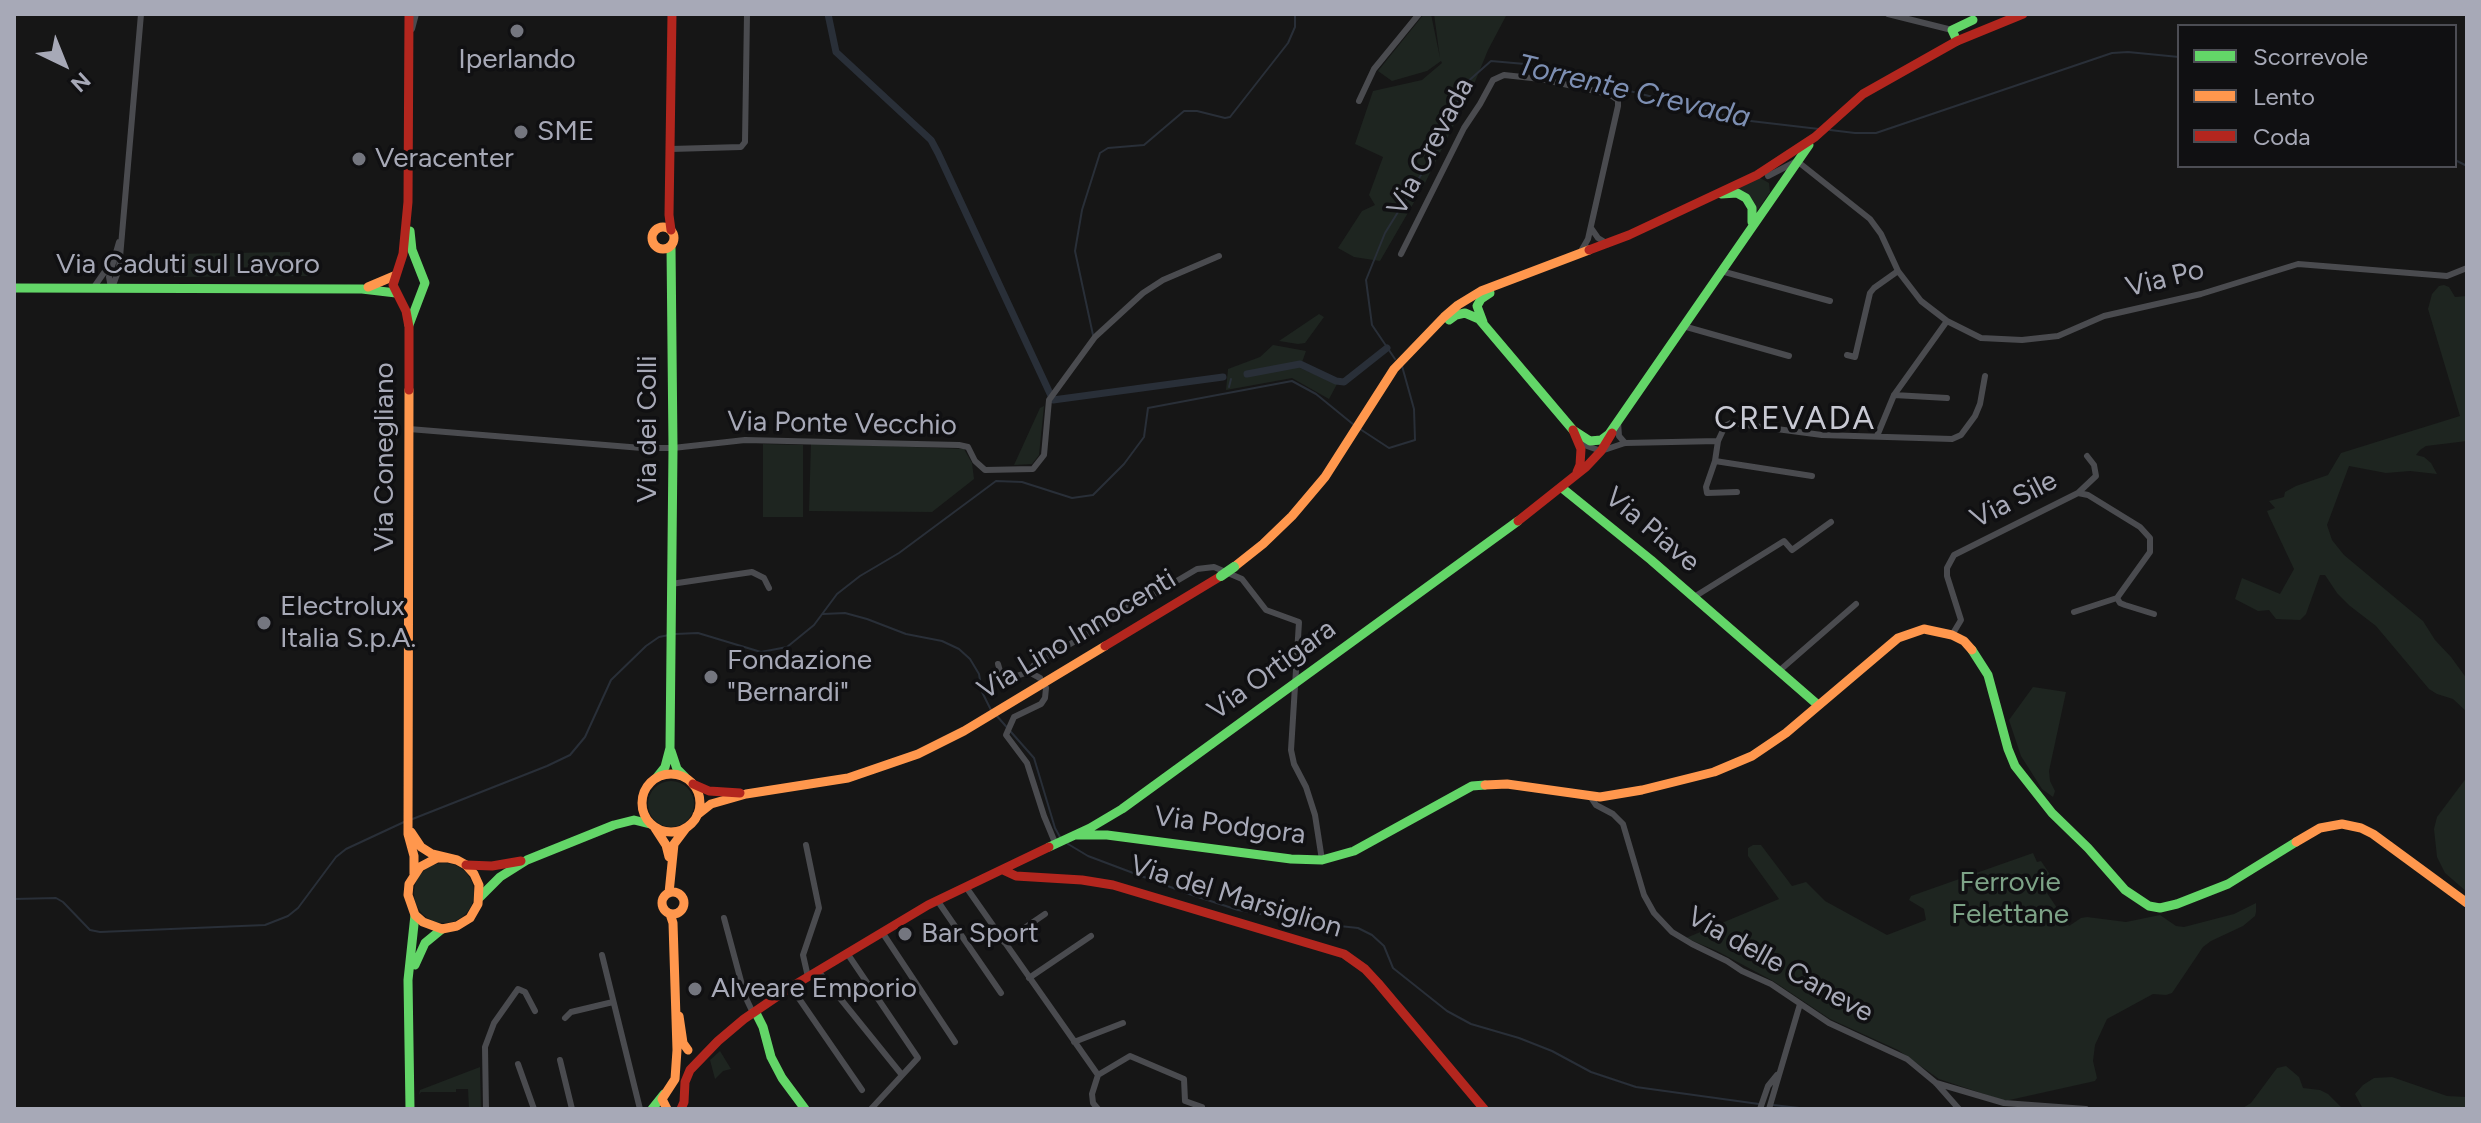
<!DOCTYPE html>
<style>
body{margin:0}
#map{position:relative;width:2481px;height:1123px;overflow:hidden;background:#161616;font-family:Figtree,sans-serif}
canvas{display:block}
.frame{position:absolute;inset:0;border:16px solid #a7a9b7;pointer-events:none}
.legend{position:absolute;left:2177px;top:24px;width:280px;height:144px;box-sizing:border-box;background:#101012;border:2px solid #4c4d54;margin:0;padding:10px 14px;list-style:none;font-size:24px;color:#a7a9b7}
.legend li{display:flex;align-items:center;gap:16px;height:40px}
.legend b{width:40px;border:2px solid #4c4d54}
.north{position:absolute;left:24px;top:24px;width:80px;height:80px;-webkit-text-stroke:6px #101012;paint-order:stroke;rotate:137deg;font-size:22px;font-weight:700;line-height:32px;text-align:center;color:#a7a9b7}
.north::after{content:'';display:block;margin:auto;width:28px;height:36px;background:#a7a9b7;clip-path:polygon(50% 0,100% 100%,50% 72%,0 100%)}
</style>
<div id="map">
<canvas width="2481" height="1123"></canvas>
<div class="frame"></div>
<ul class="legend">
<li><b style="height:10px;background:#63d668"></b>Scorrevole</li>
<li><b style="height:10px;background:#ff974d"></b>Lento</li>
<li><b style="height:10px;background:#b3261e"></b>Coda</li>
</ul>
<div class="north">N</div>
</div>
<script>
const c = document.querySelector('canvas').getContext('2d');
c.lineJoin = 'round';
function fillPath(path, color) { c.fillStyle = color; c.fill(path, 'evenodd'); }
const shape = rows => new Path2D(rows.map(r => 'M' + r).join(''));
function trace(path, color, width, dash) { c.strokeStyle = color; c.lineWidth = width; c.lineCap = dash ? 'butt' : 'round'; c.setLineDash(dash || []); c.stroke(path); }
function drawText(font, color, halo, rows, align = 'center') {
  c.font = font + ' Figtree,sans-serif'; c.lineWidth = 7; c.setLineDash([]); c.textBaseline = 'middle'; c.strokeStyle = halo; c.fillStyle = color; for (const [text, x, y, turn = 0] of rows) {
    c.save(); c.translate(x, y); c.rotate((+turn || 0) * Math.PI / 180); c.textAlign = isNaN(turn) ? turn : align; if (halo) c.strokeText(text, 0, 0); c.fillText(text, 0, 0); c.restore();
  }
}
const green = shape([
 [1424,14,1431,14,1440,58,1434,14,1507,14,1488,50,1474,84,1424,185,1380,261,1354,257,1338,248,1362,211,1375,205,1369,195,1383,157,1355,144,1373,91,1422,80,1442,63,1441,61,1427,71,1392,81,1378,71],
 [1760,178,1769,183,1770,192,1757,211,1734,188],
 [290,252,290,260,308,261,309,276,174,277,174,254],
 [2444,285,2449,287,2455,297,2467,296,2467,441,2426,446,2420,450,2416,455,2424,457,2431,463,2437,474,2410,471,2386,473,2349,466,2327,525,2332,540,2344,555,2423,621,2435,640,2451,657,2467,679,2467,712,2453,699,2437,694,2429,689,2376,626,2350,606,2337,593,2325,575,2320,575,2306,614,2300,620,2276,619,2269,610,2258,611,2235,599,2242,578,2280,594,2294,569,2269,516,2267,511,2275,508,2269,501,2284,497,2285,492,2296,486,2328,475,2341,453,2460,416,2428,309,2432,294,2439,286],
 [1319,314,1324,317,1305,343,1298,344,1279,341],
 [1273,345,1306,351,1300,368,1337,384,1329,399,1292,378,1226,390,1228,369,1260,357],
 [1044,406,1039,455,1032,464,1014,465,1040,408],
 [811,443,964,449,972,463,974,479,932,512,809,511],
 [763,444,803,445,803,517,763,517],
 [2033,687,2066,692,2049,771,2050,781,2055,791,2053,797,2042,789,2021,756,2009,720],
 [2467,777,2467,892,2445,873,2437,857,2434,829,2437,817],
 '648 804a23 23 0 1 1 46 0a23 23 0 1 1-46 0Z',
 [1753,845,1761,845,1792,886,1806,882,1825,901,1887,935,1926,920,1924,909,1909,900,1911,896,2033,853,2037,862,2041,861,2057,885,2047,893,2069,926,2081,918,2087,917,2126,922,2160,915,2176,926,2184,927,2234,914,2256,903,2256,912,2255,916,2243,926,2211,941,2203,947,2172,993,2166,995,2153,994,2107,1019,2095,1045,2093,1061,2097,1078,2095,1081,2005,1101,1939,1079,1898,1050,1830,1019,1773,981,1717,951,1686,938,1779,899,1748,856,1748,848],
 '414 893a30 30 0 1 1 60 0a30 30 0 1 1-60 0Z',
 [720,1051,731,1069,723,1071,715,1079,710,1060],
 [2286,1066,2299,1077,2303,1088,2320,1090,2328,1094,2343,1109,2241,1109,2251,1103,2277,1068],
 [480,1067,481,1109,469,1109,468,1089,456,1089,456,1092,421,1092,419,1095,420,1090],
 [2392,1077,2447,1096,2467,1097,2467,1109,2363,1109,2355,1094,2363,1085,2374,1078]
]);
const stream = shape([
 [1830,130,1855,133,1876,133,2112,53,2128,52,2179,57],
 [2455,160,2467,166],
 [1093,335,1075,251,1082,210,1100,153,1108,148,1144,145,1184,111,1197,111,1225,118,1230,117,1288,43,1295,27,1295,14],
 [1395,359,1372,325,1366,280,1385,233,1442,141,1465,84,1491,61,1525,64,1742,120,1819,129],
 [1229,387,1231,379],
 [1360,429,1389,448,1415,440,1414,409,1402,366],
 [823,614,845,613,867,619,906,634,942,641,959,649,970,659,979,674,982,692,991,710],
 [675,634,698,633,761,652,787,647,814,625,837,594,860,576,899,553,996,481,1022,482,1072,498,1093,495,1124,464,1144,437,1148,408,1292,381,1316,394,1354,425],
 [996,715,1034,758,1055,828,1060,837],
 [410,820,547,766,570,755,585,737,611,680,646,646,659,637,669,635],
 [1068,844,1088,856,1189,894,1238,910,1312,923,1358,928,1372,935,1384,946,1393,968,1447,1011,1471,1024,1519,1038,1552,1051,1591,1072,1636,1087,1759,1104],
 [14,899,56,898,63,902,90,930,100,932,265,925,288,916,298,908,336,857,346,849,404,822],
 [1773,1105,1808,1109]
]);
const canal = shape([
 [828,14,836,52,931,140,938,153,1053,400,1223,377],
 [1247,374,1300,364,1336,381,1344,382,1387,348]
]);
const street = shape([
 [1888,14,1952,30],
 [412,29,416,14],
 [1359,101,1374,69,1419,14],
 [671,149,741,147,745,142,747,14],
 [1768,176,1797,161,1870,219,1881,234,1898,271,1921,301,1947,321,1981,338,2022,340,2058,336,2104,316,2201,294,2298,264,2447,276,2467,268],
 [1591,228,1598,238,1608,244],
 [1401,254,1464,128,1480,104,1493,80,1504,75,1541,79,1609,94,1618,100,1618,106,1588,239,1580,253],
 [1721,271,1830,301],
 [94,287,108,267],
 [111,288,109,277,119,242],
 [112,288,119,269,141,14],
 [1683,326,1789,356],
 [1847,355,1855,357,1870,293,1874,288,1898,271],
 [1894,395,1947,398],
 [1618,422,1619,436,1625,443],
 [409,429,642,448,673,448,745,440,959,445,968,447,975,461,985,470,1033,469,1044,455,1049,400,1095,337,1143,293,1163,280,1219,256],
 [1877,436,1894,395,1947,321],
 [1580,438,1587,446,1601,451,1625,443,1718,441],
 [1715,461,1706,487,1707,493,1737,492],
 [1812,476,1715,461,1718,441,1725,426,1731,423,1822,435,1952,439,1961,435,1975,416,1980,404,1985,376],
 [2078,493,2096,476,2094,465,2087,456],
 [671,584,752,572,764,578,769,588],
 [1694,597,1784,541,1792,550,1831,522],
 [2074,612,2117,598],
 [1952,635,1961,620,1947,576,1947,568,1954,555,2078,493,2088,495,2140,527,2150,538,2150,552,2117,598,2120,603,2125,605,2154,614],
 [998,664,1000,671,1006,675,1013,677,1029,672,1040,678],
 [1779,671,1856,604],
 [1029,672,1034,665,1091,632,1125,607,1153,595,1197,569,1214,567,1242,579,1266,610,1299,622,1291,750,1294,764,1306,787,1315,815,1322,860],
 [1046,688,1045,698,1041,704,1014,717,1006,735,1027,763,1044,816,1056,845],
 [1590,796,1596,805,1613,814,1623,824,1644,895,1654,913,1672,932,1692,944,1727,961,1742,971,1771,984,1829,1023,1907,1059,1936,1083,1959,1109],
 [806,845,819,908,803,955,808,977],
 [966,887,1098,1075,1092,1094,1093,1103,1098,1109],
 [937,900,1001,993],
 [724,918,745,996,753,1013],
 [882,932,955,1042],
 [1004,942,1045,914],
 [847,953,918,1058,871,1109],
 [602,955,640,1109],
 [818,971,902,1075],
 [1029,978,1091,936],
 [791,987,862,1090],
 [565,1018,571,1012,613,1002],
 [1074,1042,1123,1023],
 [560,1060,572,1109],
 [518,1064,534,1109],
 [1098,1075,1130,1056,1184,1079,1185,1101,1202,1107],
 [1936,1083,2004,1103,2086,1109],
 [486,1109,485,1047,494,1023,518,989,525,992,535,1011],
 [1760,1109,1768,1086,1777,1075],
 [1769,1109,1800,1004]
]);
const fast = shape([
 [1957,41,1952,30,1973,20],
 [1721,194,1737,193,1746,198,1752,208,1752,222],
 [14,288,362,289,396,293],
 [1449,320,1456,315,1465,313,1479,319,1573,430,1590,441,1601,440,1609,434,1809,145],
 [1483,322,1477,306,1481,299,1490,293],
 [409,325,425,283,412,250,410,231],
 [1562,488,1651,560,1818,705],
 [1972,650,1988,675,2008,749,2015,766,2052,813,2088,848,2125,890,2149,906,2160,908,2177,904,2228,884,2296,842],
 [671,751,677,769,685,777],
 [657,777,665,767,670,748,673,448,671,246],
 [1077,835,1107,835,1291,859,1322,860,1354,851,1472,786,1485,785],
 [1049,847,1090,828,1122,809,1518,521],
 [480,897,500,877,527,860,614,825,634,820,650,824],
 [415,965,425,943,442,929],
 [753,1013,757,1015,763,1027,771,1057,782,1078,805,1109],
 [410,1109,408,980,415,915],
 [652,1109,664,1094]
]);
const slow = shape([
 '652 238a11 11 0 1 1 22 0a11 11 0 1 1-22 0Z',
 [368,287,394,276],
 [409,390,408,834,414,856,414,874],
 [1234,567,1263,544,1292,516,1325,477,1394,369,1444,317,1458,305,1481,291,1589,250],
 '642 803a29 29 0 1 1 58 0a29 29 0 1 1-58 0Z',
 [1485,785,1507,784,1600,797,1642,790,1714,772,1752,756,1786,733,1898,638,1924,629,1952,635,1964,641,1972,650],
 [697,815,711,804,746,794,848,778,918,754,964,731,1105,646],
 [655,828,666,845,669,857],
 [411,832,421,847,432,854,457,860,466,865,474,874,479,885,478,904,470,918,457,926,442,929,423,922,415,915,408,895,409,884,420,867,437,858,447,858],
 [2296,842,2320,828,2342,824,2361,828,2373,834,2467,903],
 '662 903a11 11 0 1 1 22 0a11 11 0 1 1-22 0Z',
 [669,893,674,844,686,828],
 [679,1016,683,1043,688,1050],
 [667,1109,662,1099,675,1079,677,1050,673,923,670,914]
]);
const jam = shape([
 [671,230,669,215,672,14],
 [1589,250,1629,235,1757,175,1815,137,1863,94,1957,41,2023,14],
 [409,390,409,327,406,311,393,285,403,254,408,202,409,14],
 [1573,430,1581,449,1580,465,1577,472],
 [1518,521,1586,467,1601,451,1612,433],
 [1105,646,1221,576],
 [693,784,709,791,740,793],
 [466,865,492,866,521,861],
 [1003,870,1016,876,1082,880,1113,885,1344,954,1365,969,1378,983,1484,1109],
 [681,1109,684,1102,685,1082,690,1070,718,1041,744,1019,791,987,928,905,1049,847]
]);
const fastBridge = shape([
 [1221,576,1234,567]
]);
const markers = [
 [517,31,8,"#74767f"],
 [521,132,8,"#74767f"],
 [359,159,8,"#74767f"],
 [264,623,8,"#74767f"],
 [711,677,8,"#74767f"],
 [905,934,8,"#74767f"],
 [695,989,8,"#74767f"]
];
const poiNames = [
 ["Iperlando",517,60,"center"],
 ["SME",537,132],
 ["Veracenter",375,159],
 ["Electrolux",280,607],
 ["Italia S.p.A.",280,639],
 ["Fondazione",727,661],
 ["\"Bernardi\"",727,693],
 ["Bar Sport",921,934],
 ["Alveare Emporio",711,989]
];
const streetNames = [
 ["Via Crevada",1431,147,-62],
 ["Via Caduti sul Lavoro",188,265],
 ["Via Po",2165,279,-14],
 ["Via Ponte Vecchio",842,424,1],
 ["Via dei Colli",648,429,-90],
 ["Via Conegliano",385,457,-90],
 ["Via Sile",2014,500,-27],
 ["Via Piave",1652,530,40],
 ["Via Lino Innocenti",1077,635,-31],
 ["Via Ortigara",1272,670,-36],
 ["Via Podgora",1230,826,7],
 ["Via del Marsiglion",1236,897,17],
 ["Via delle Caneve",1780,965,29]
];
const parkNames = [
 ["Ferrovie",2010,883],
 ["Felettane",2010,915]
];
const waterNames = [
 ["Torrente Crevada",1634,92,13]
];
const quarterNames = [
 ["CREVADA",1795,420]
];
fillPath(green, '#1e2520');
trace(stream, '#292f38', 2);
trace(canal, '#292f38', 7);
trace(street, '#4a4b4f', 6);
trace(fast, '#63d668', 9);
trace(slow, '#ff974d', 9);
trace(jam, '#b3261e', 9);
trace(fastBridge, '#63d668', 10);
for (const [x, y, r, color] of markers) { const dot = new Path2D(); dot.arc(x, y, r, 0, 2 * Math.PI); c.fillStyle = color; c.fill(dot); trace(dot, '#101012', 3); }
drawText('28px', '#a7a9b7', '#101012', poiNames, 'left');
drawText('28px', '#a7a9b7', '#101012', streetNames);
drawText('28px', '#7da387', '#101012', parkNames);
drawText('italic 30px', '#7d8fb3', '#101012', waterNames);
c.letterSpacing = '2px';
drawText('32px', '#c8c9d3', '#101012', quarterNames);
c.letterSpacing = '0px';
</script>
